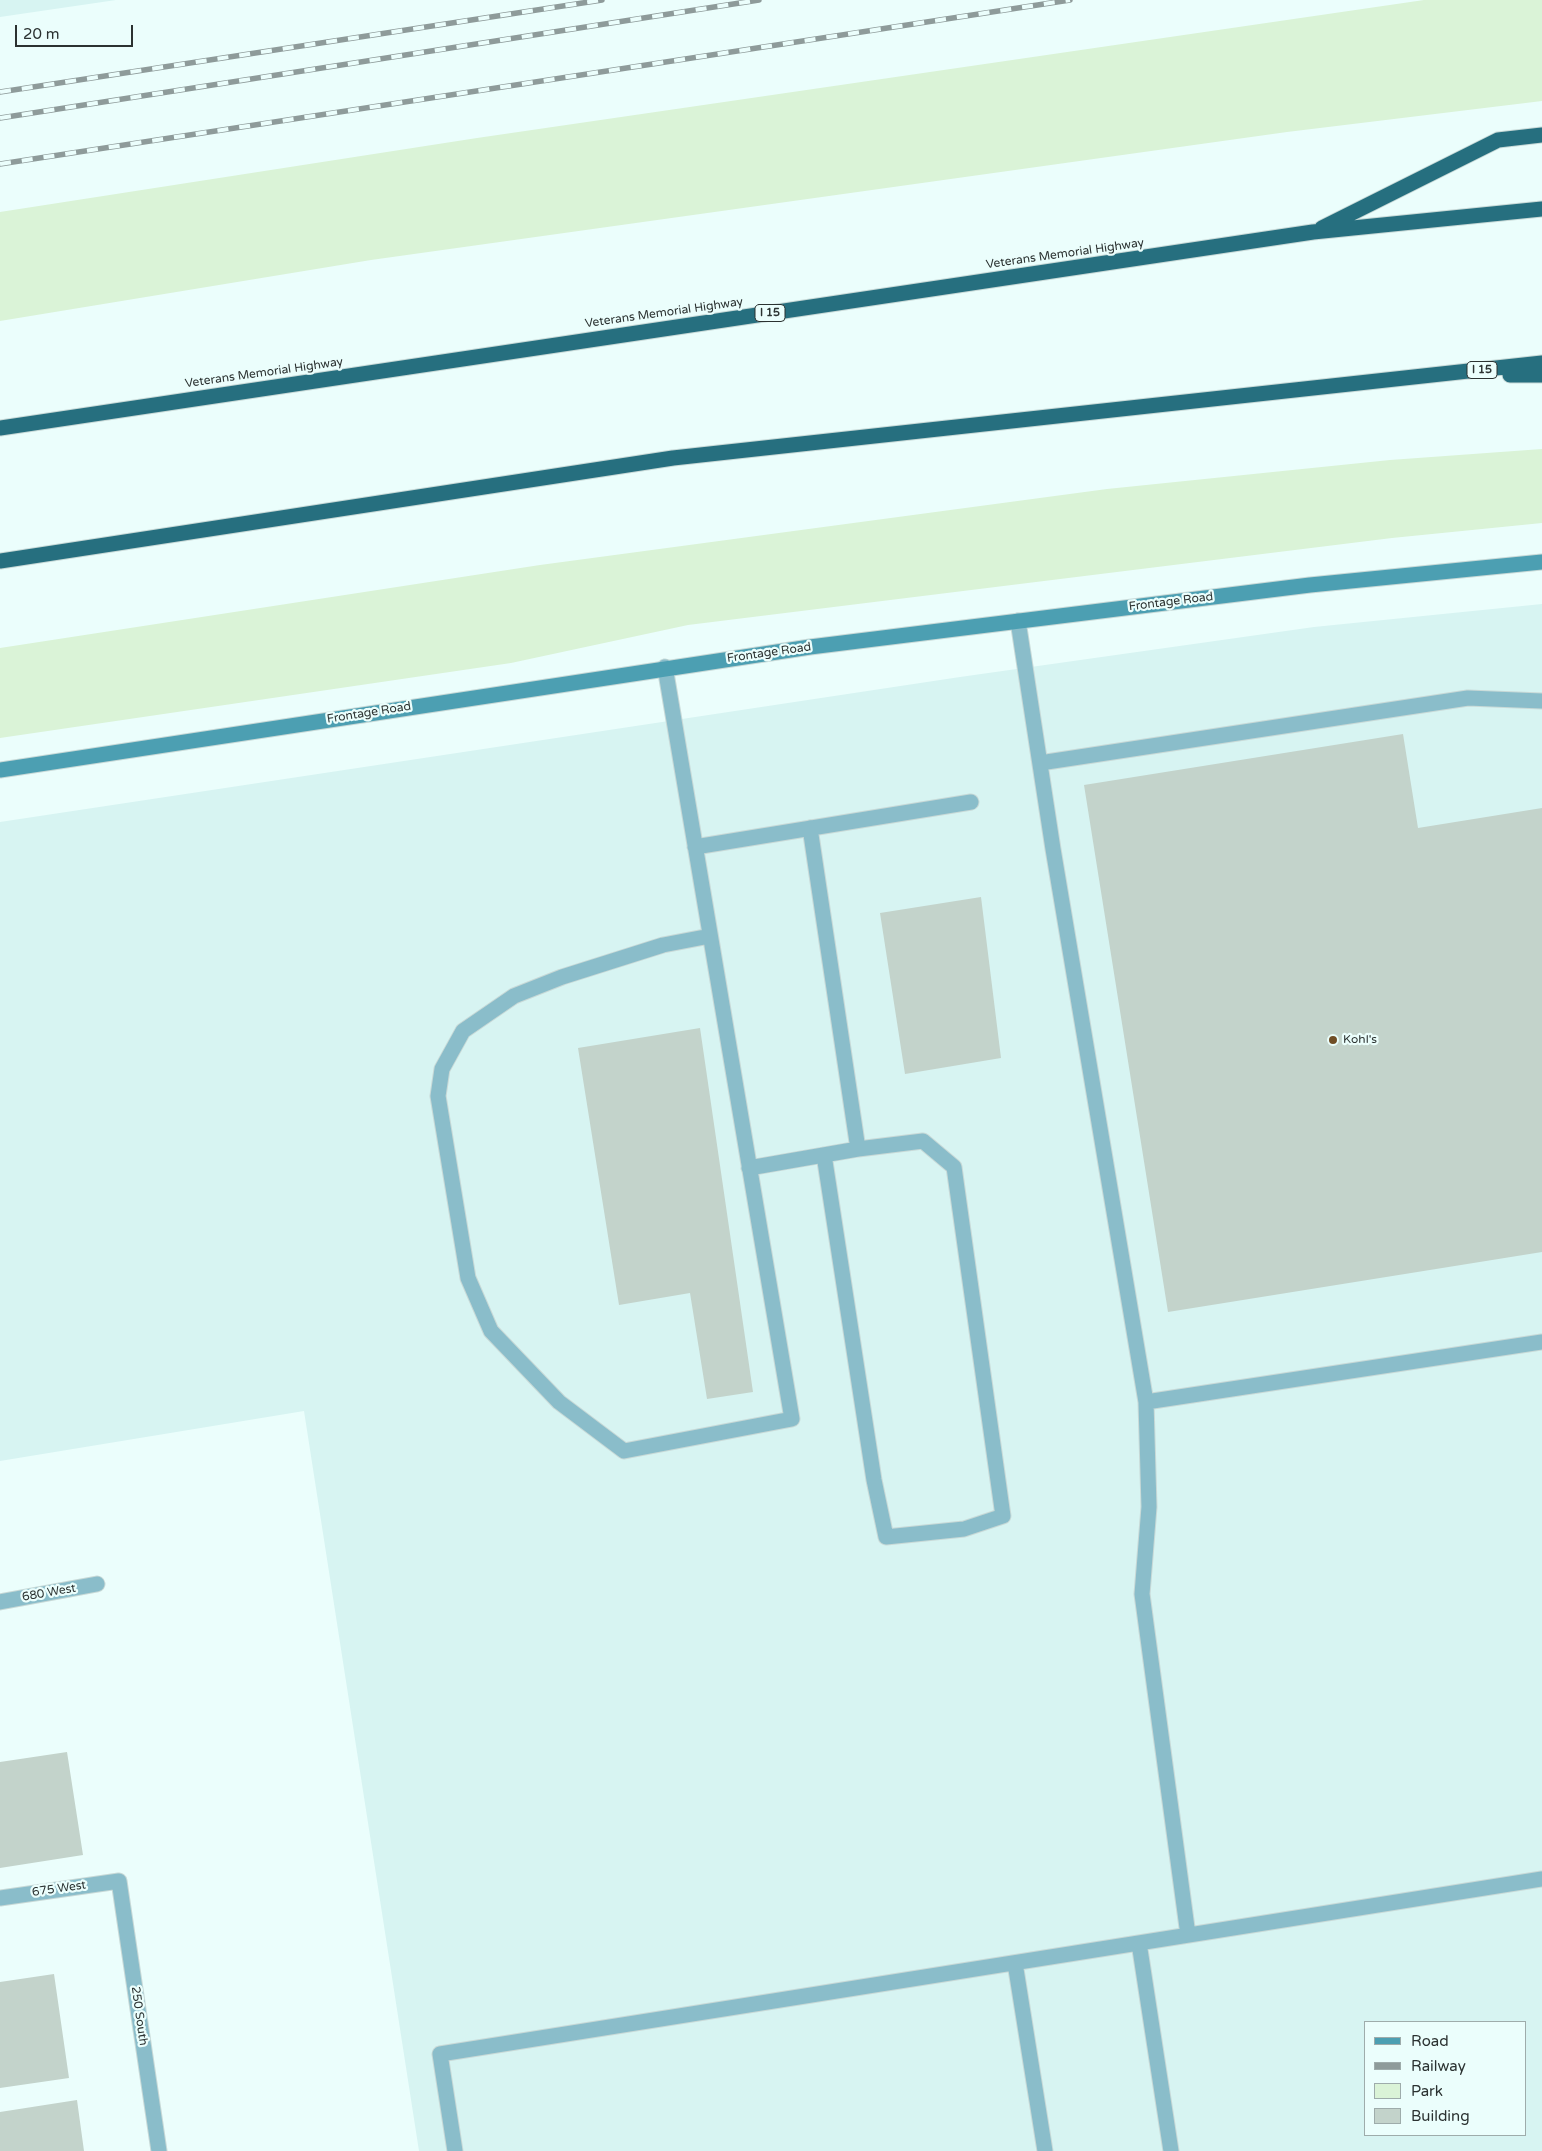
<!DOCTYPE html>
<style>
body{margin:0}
#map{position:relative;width:1542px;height:2151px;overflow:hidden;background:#ebfefc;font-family:"Varela Round",sans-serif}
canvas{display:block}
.legend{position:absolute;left:1364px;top:2021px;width:162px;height:115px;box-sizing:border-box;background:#ebfefc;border:1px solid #9eacab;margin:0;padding:6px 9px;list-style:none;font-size:15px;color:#2b3231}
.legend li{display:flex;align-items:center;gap:10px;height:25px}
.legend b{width:25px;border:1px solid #9eacab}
.scale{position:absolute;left:15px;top:25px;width:118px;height:22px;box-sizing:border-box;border:2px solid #2b3231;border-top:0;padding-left:6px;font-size:15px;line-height:18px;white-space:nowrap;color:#2b3231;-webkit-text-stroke:4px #ebfefc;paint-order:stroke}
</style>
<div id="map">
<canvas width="1542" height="2151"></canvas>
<ul class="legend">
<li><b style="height:6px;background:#4c9fb2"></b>Road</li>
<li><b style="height:6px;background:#8e9b9a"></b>Railway</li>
<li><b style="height:14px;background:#daf3d7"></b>Park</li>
<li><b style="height:14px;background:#c3d3cb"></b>Building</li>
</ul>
<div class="scale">20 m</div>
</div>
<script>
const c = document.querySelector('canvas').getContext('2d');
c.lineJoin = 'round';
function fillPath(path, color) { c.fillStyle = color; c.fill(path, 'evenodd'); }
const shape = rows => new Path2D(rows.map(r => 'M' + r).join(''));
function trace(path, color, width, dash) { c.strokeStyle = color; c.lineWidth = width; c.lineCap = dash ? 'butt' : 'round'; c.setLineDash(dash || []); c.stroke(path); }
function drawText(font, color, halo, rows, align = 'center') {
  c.font = font + ' "Varela Round",sans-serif'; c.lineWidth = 4.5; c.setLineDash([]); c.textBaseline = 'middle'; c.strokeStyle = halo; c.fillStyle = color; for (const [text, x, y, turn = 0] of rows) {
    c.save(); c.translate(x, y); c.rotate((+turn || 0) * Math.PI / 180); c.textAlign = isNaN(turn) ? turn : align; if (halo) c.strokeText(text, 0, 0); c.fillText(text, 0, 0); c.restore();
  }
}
const built = shape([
 [0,0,116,0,0,17],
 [1542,604,1542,2151,419,2151,304,1411,0,1461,0,822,960,677,1314,627],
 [1366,2022,1526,2022,1526,2135,1366,2135]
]);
const green = shape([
 [1424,0,1542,0,1542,101,1287,132,371,260,0,321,0,212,477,138],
 [1542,449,1542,523,1392,538,688,625,511,663,0,738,0,648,540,565,1107,489,1390,460]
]);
const building = shape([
 [1403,734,1418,828,1542,808,1542,1252,1168,1312,1084,785],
 [981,897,1001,1058,905,1074,880,913],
 [700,1028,753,1392,707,1399,690,1293,619,1305,578,1048],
 [67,1752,83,1855,0,1868,0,1762],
 [54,1974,69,2078,0,2088,0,1982],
 [77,2100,84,2151,0,2151,0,2112]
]);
const lane = shape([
 [1018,621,1053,849,1146,1402,1149,1507,1142,1594,1188,1935],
 [665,667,792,1419,624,1451,559,1402,491,1331,468,1278,438,1096,442,1069,463,1031,514,996,562,977,663,945,710,936],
 [1040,763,1468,698,1542,701],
 [695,847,971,802],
 [824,1155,874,1480,886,1537,964,1529,1003,1516,954,1167,923,1141,858,1149],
 [749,1168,858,1149,810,828],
 [1146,1402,1542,1342],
 [1139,1943,1171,2151],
 [1015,1963,1045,2151],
 [455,2151,440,2054,1542,1879]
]);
const street = shape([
 [0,1602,97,1584],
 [0,1898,119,1881,159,2151]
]);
const secondary = shape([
 [0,770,810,647,1310,585,1542,562]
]);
const highway = shape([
 [1322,228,1498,140,1542,135],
 [1510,375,1542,375],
 [0,428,1313,232,1542,209],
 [0,561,673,458,1542,363]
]);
const rail = shape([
 [0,92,602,0],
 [0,118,759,0],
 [0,164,1070,0]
]);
const markers = [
 [1333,1040,5,"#704e26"]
];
const shields = [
 [770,313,30],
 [1482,370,30]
];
const shieldNames = [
 ["I 15",770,313],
 ["I 15",1482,370]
];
const streetNames = [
 ["Veterans Memorial Highway",1065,254,-8],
 ["Veterans Memorial Highway",664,313,-8],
 ["Veterans Memorial Highway",264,373,-8],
 ["Frontage Road",1171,602,-7],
 ["Frontage Road",769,653,-8],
 ["Frontage Road",369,713,-9],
 ["680 West",49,1593,-10],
 ["675 West",59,1889,-8],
 ["250 South",139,2016,82]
];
const poiNames = [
 ["Kohl's",1343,1040]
];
fillPath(built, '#d7f4f2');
fillPath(green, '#daf3d7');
fillPath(building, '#c3d3cb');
trace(lane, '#c8d9d7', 17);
trace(street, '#c8d9d7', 17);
trace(secondary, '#c8d9d7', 17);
trace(highway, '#c8d9d7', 17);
trace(lane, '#8abdca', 15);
trace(street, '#8abdca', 15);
trace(secondary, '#4c9fb2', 15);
trace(highway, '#266f7f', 15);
trace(rail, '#8e9b9a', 5.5);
trace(rail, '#ebfefc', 4, [11]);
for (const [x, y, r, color] of markers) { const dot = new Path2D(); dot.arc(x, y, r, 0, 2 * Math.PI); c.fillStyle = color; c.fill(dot); trace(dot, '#ebfefc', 2); }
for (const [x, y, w] of shields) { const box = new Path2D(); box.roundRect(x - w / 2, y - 8.5, w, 17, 4); c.fillStyle = '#ebfefc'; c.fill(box); trace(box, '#2b3231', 1); }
drawText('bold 11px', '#2b3231', null, shieldNames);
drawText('12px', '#2b3231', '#ebfefc', streetNames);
drawText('12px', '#2b3231', '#ebfefc', poiNames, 'left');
</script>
